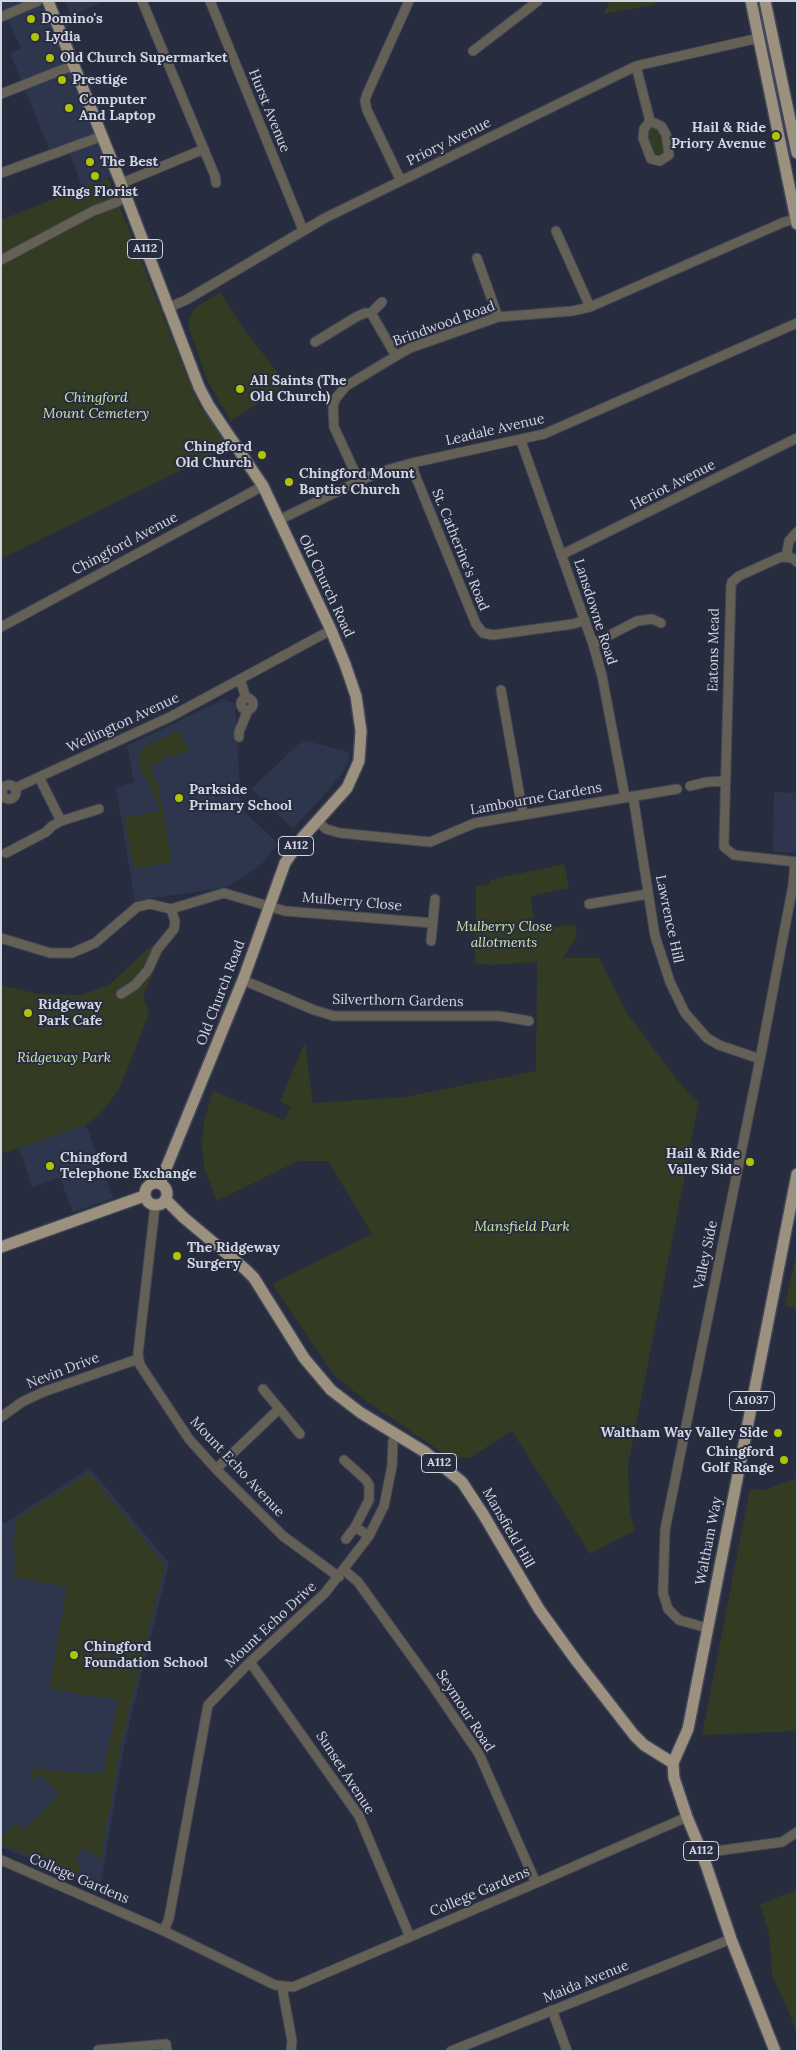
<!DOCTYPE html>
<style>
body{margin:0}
#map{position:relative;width:798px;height:2052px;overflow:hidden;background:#272c3f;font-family:Lora,serif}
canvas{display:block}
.frame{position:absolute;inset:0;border:2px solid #d2d6e2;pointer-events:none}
</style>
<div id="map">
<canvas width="798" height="2052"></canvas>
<div class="frame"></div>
</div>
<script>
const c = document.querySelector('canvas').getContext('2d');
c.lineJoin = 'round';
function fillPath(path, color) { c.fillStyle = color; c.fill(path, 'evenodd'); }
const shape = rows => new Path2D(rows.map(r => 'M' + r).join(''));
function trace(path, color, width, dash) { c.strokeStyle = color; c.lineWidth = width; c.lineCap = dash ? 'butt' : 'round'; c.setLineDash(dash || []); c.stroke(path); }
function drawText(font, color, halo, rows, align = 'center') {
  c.font = font + ' Lora,serif'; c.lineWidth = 4; c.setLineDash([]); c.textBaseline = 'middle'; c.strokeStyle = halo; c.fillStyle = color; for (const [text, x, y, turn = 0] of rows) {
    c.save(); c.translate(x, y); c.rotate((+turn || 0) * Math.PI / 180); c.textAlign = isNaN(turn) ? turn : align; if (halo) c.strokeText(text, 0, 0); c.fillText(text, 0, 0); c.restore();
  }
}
const built = shape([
 [1,1,40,1,111,176,83,189,66,143,49,149,10,53,21,48,1,7],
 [65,1,100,1,101,3,71,16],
 [224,699,235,704,241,808,278,844,260,866,227,887,135,901,116,788,134,782,127,746],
 [303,740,349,752,349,761,343,772,330,788,293,829,251,789],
 [774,792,797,793,797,852,773,852],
 [86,1125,113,1198,73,1212,60,1178,32,1187,19,1147],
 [90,1468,169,1563,124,1746,100,1887,1,1847,1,1522,5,1523]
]);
const green = shape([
 [609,1,653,1,656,2,655,5,604,14],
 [651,125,657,126,662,137,665,151,661,157,654,156,646,138],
 [108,178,199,405,230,446,1,559,1,220],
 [220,292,243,328,285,382,277,391,231,421,208,382,189,329,189,320,192,312,198,306],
 [179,730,190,752,163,757,164,761,151,764,155,781,158,782,172,862,134,869,124,818,159,811,158,803,140,768,140,752,143,747],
 [564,864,569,888,531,896,534,930,575,924,577,936,563,958,599,958,627,1013,675,1077,690,1095,699,1102,628,1466,630,1513,635,1530,590,1554,512,1431,469,1458,450,1458,366,1401,334,1375,272,1284,372,1234,328,1161,298,1161,217,1201,204,1167,202,1146,204,1122,213,1091,284,1120,291,1107,280,1101,305,1042,313,1103,405,1097,536,1071,537,962,489,965,475,963,476,886,490,884,490,880],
 [152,945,162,954,143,996,149,1014,119,1090,99,1115,86,1125,1,1154,1,985,39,994,80,995,109,985],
 [797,1250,797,1310,785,1305],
 [89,1473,165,1565,121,1744,101,1859,82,1848,75,1861,81,1864,78,1875,1,1844,1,1836,16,1823,23,1830,59,1795,40,1774,31,1783,33,1767,59,1772,103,1773,118,1700,49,1689,67,1587,13,1577,17,1555,12,1553,17,1518],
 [797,1478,797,1731,702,1735,750,1489,764,1490],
 [797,1890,797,2036,791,2017,772,1975,769,1934,760,1904]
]);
const minor = shape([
 [142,1,215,176,216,183],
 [210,1,303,230],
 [1,17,38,1],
 [473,51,538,1],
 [636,66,650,121],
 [1,94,74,65],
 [650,121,661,126,666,134,669,155,660,161,651,159,643,138,644,129,650,121],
 [1,173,102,136],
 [120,181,127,181,204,149],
 [401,181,367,110,365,101,367,94,409,1],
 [556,231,590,307],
 [477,258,498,317],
 [1,260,93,211,117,202,126,196],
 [167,308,186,300,325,218,636,66,759,38],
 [371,313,382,302],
 [315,342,356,317,365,313,371,313,396,356],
 [521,441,593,644,602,676,625,797],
 [412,463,415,475,476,624,483,633,493,635,573,624,585,620],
 [359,481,334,427,333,406,336,398,346,386,396,356,410,348,498,317,572,311,590,307,784,222,796,219],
 [279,520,359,481,380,472,412,463,544,434,797,323],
 [561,555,797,438],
 [786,557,789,541,797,532],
 [797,562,792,558,781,557,739,576,732,582,731,586,724,840,724,847,734,855,797,862],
 [1,627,263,486],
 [593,644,637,621,652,619,661,623],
 [240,679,246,698],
 [501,690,523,814],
 '241 704a6 6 0 1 1 12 0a6 6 0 1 1-12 0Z',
 [239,737,239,732,248,710],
 [39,777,61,821],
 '2 792a7 7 0 1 1 14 0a7 7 0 1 1-14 0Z',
 [690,786,707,782,725,781],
 [15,788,170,717,331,630],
 [633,796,655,936,670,982,685,1013,707,1038,719,1045,760,1059],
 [317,821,326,829,340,833,430,842,475,823,677,789],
 [6,853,46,832,52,826,61,821,99,809],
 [589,904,648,894],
 [1,938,50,953,72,953,95,943,137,907,150,904,171,909,224,893,285,911,433,923],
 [431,941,435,899],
 [243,980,314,1010,334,1016,499,1016,529,1021],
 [121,994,135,985,148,970,157,950,174,929,175,921,171,909],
 [155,1206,138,1354,140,1365,189,1439,216,1469,283,1536,339,1577],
 [263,1389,300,1434],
 [1,1417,22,1402,43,1392,138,1359],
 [344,1460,366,1480,369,1485,369,1500,355,1527,369,1536],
 [216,1469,279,1409],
 [346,1539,355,1527],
 [344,1570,358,1582,428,1679,479,1754,536,1883],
 [707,1628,679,1620,668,1609,663,1593,665,1530,760,1059,793,885,795,863],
 [250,1662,359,1816,410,1937],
 [702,1853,782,1842,797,1832],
 [1,1860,164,1931,275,1985,293,1987,536,1883,687,1817],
 [164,1931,169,1918,208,1705,250,1662,325,1593,369,1536,384,1506,392,1466,393,1441,397,1434],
 [282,1987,292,2041,291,2051],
 [552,2010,567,2051],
 [98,2050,166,2044,167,2051],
 [451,2051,731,1939]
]);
const major = shape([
 [48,1,120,181,199,387,209,406,263,486,279,520,331,630,345,664,356,696,361,731,359,761,347,788,302,838,285,863,243,980,160,1183],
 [751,1,797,224],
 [765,1,797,153],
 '145 1194a11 11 0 1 1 22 0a11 11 0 1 1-22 0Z',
 [166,1200,183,1217,245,1269,254,1278,304,1358,331,1390,361,1413,425,1452,462,1482,483,1514,539,1609,575,1659,634,1735,644,1745,673,1763],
 [1,1247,144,1196],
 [673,1763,688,1729,797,1174],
 [673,1763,674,1778,687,1817,702,1853,731,1939,775,2051]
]);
const markers = [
 [31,19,5,"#afc504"],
 [35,37,5,"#afc504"],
 [50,58,5,"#afc504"],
 [62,80,5,"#afc504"],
 [69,108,5,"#afc504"],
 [776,136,5,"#afc504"],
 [90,162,5,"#afc504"],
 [95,176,5,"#afc504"],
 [240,389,5,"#afc504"],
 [262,455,5,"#afc504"],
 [289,482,5,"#afc504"],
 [179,798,5,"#afc504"],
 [28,1013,5,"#afc504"],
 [750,1162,5,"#afc504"],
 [50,1166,5,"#afc504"],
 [177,1256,5,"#afc504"],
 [778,1433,5,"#afc504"],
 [784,1460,5,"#afc504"],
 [74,1655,5,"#afc504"]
];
const shields = [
 [145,249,35],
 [296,846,35],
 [752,1401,45],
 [439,1463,35],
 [701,1851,35]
];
const shieldNames = [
 ["A112",145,249],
 ["A112",296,846],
 ["A1037",752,1401],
 ["A112",439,1463],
 ["A112",701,1851]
];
const poiNames = [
 ["Domino's",41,19],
 ["Lydia",45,37],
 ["Old Church Supermarket",60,58],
 ["Prestige",72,80],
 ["Computer",79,100],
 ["And Laptop",79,116],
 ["Hail & Ride",766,128,"right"],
 ["Priory Avenue",766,144,"right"],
 ["The Best",100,162],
 ["Kings Florist",95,192,"center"],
 ["All Saints (The",250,381],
 ["Old Church)",250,397],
 ["Chingford",252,447,"right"],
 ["Old Church",252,463,"right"],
 ["Chingford Mount",299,474],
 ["Baptist Church",299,490],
 ["Parkside",189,790],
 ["Primary School",189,806],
 ["Ridgeway",38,1005],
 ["Park Cafe",38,1021],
 ["Hail & Ride",740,1154,"right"],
 ["Valley Side",740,1170,"right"],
 ["Chingford",60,1158],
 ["Telephone Exchange",60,1174],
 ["The Ridgeway",187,1248],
 ["Surgery",187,1264],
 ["Waltham Way Valley Side",768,1433,"right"],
 ["Chingford",774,1452,"right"],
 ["Golf Range",774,1468,"right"],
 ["Chingford",84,1647],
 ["Foundation School",84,1663]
];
const streetNames = [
 ["Hurst Avenue",269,111,68],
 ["Priory Avenue",449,142,-26],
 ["Brindwood Road",444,324,-20],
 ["Leadale Avenue",495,430,-13],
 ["Heriot Avenue",673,485,-27],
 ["Chingford Avenue",125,544,-28],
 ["St. Catherine's Road",460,550,68],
 ["Old Church Road",326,586,65],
 ["Lansdowne Road",595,612,72],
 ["Eatons Mead",714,650,-89],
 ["Wellington Avenue",123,723,-25],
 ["Lambourne Gardens",536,799,-10],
 ["Mulberry Close",352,902,5],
 ["Lawrence Hill",669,919,78],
 ["Old Church Road",221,993,-69],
 ["Silverthorn Gardens",398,1001,1],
 ["Valley Side",706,1255,-78],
 ["Nevin Drive",63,1371,-21],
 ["Mount Echo Avenue",237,1467,47],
 ["Mansfield Hill",508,1528,60],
 ["Waltham Way",709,1541,-79],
 ["Mount Echo Drive",271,1625,-43],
 ["Seymour Road",465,1711,57],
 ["Sunset Avenue",345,1773,57],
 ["College Gardens",79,1879,23],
 ["College Gardens",480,1892,-23],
 ["Maida Avenue",586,1982,-22]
];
const parkNames = [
 ["Chingford",96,398],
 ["Mount Cemetery",96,414],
 ["Mulberry Close",504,927],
 ["allotments",504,943],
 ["Ridgeway Park",64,1058],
 ["Mansfield Park",522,1227]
];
fillPath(built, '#2e364e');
fillPath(green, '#333c23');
trace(minor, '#424759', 11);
trace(major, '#424759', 14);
trace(minor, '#646056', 9);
trace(major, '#9b917e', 11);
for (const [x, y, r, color] of markers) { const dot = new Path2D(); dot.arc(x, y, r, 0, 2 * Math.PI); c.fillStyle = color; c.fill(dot); trace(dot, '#272c3f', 2); }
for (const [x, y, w] of shields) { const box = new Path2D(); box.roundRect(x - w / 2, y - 9.5, w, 19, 4); c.fillStyle = '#272c3f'; c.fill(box); trace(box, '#d2d6e2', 1); }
drawText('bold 12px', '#d2d6e2', null, shieldNames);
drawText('bold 14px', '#d2d6e2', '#272c3f', poiNames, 'left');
drawText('14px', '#d2d6e2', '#272c3f', streetNames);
drawText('italic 14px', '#cee5a8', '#272c3f', parkNames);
</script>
